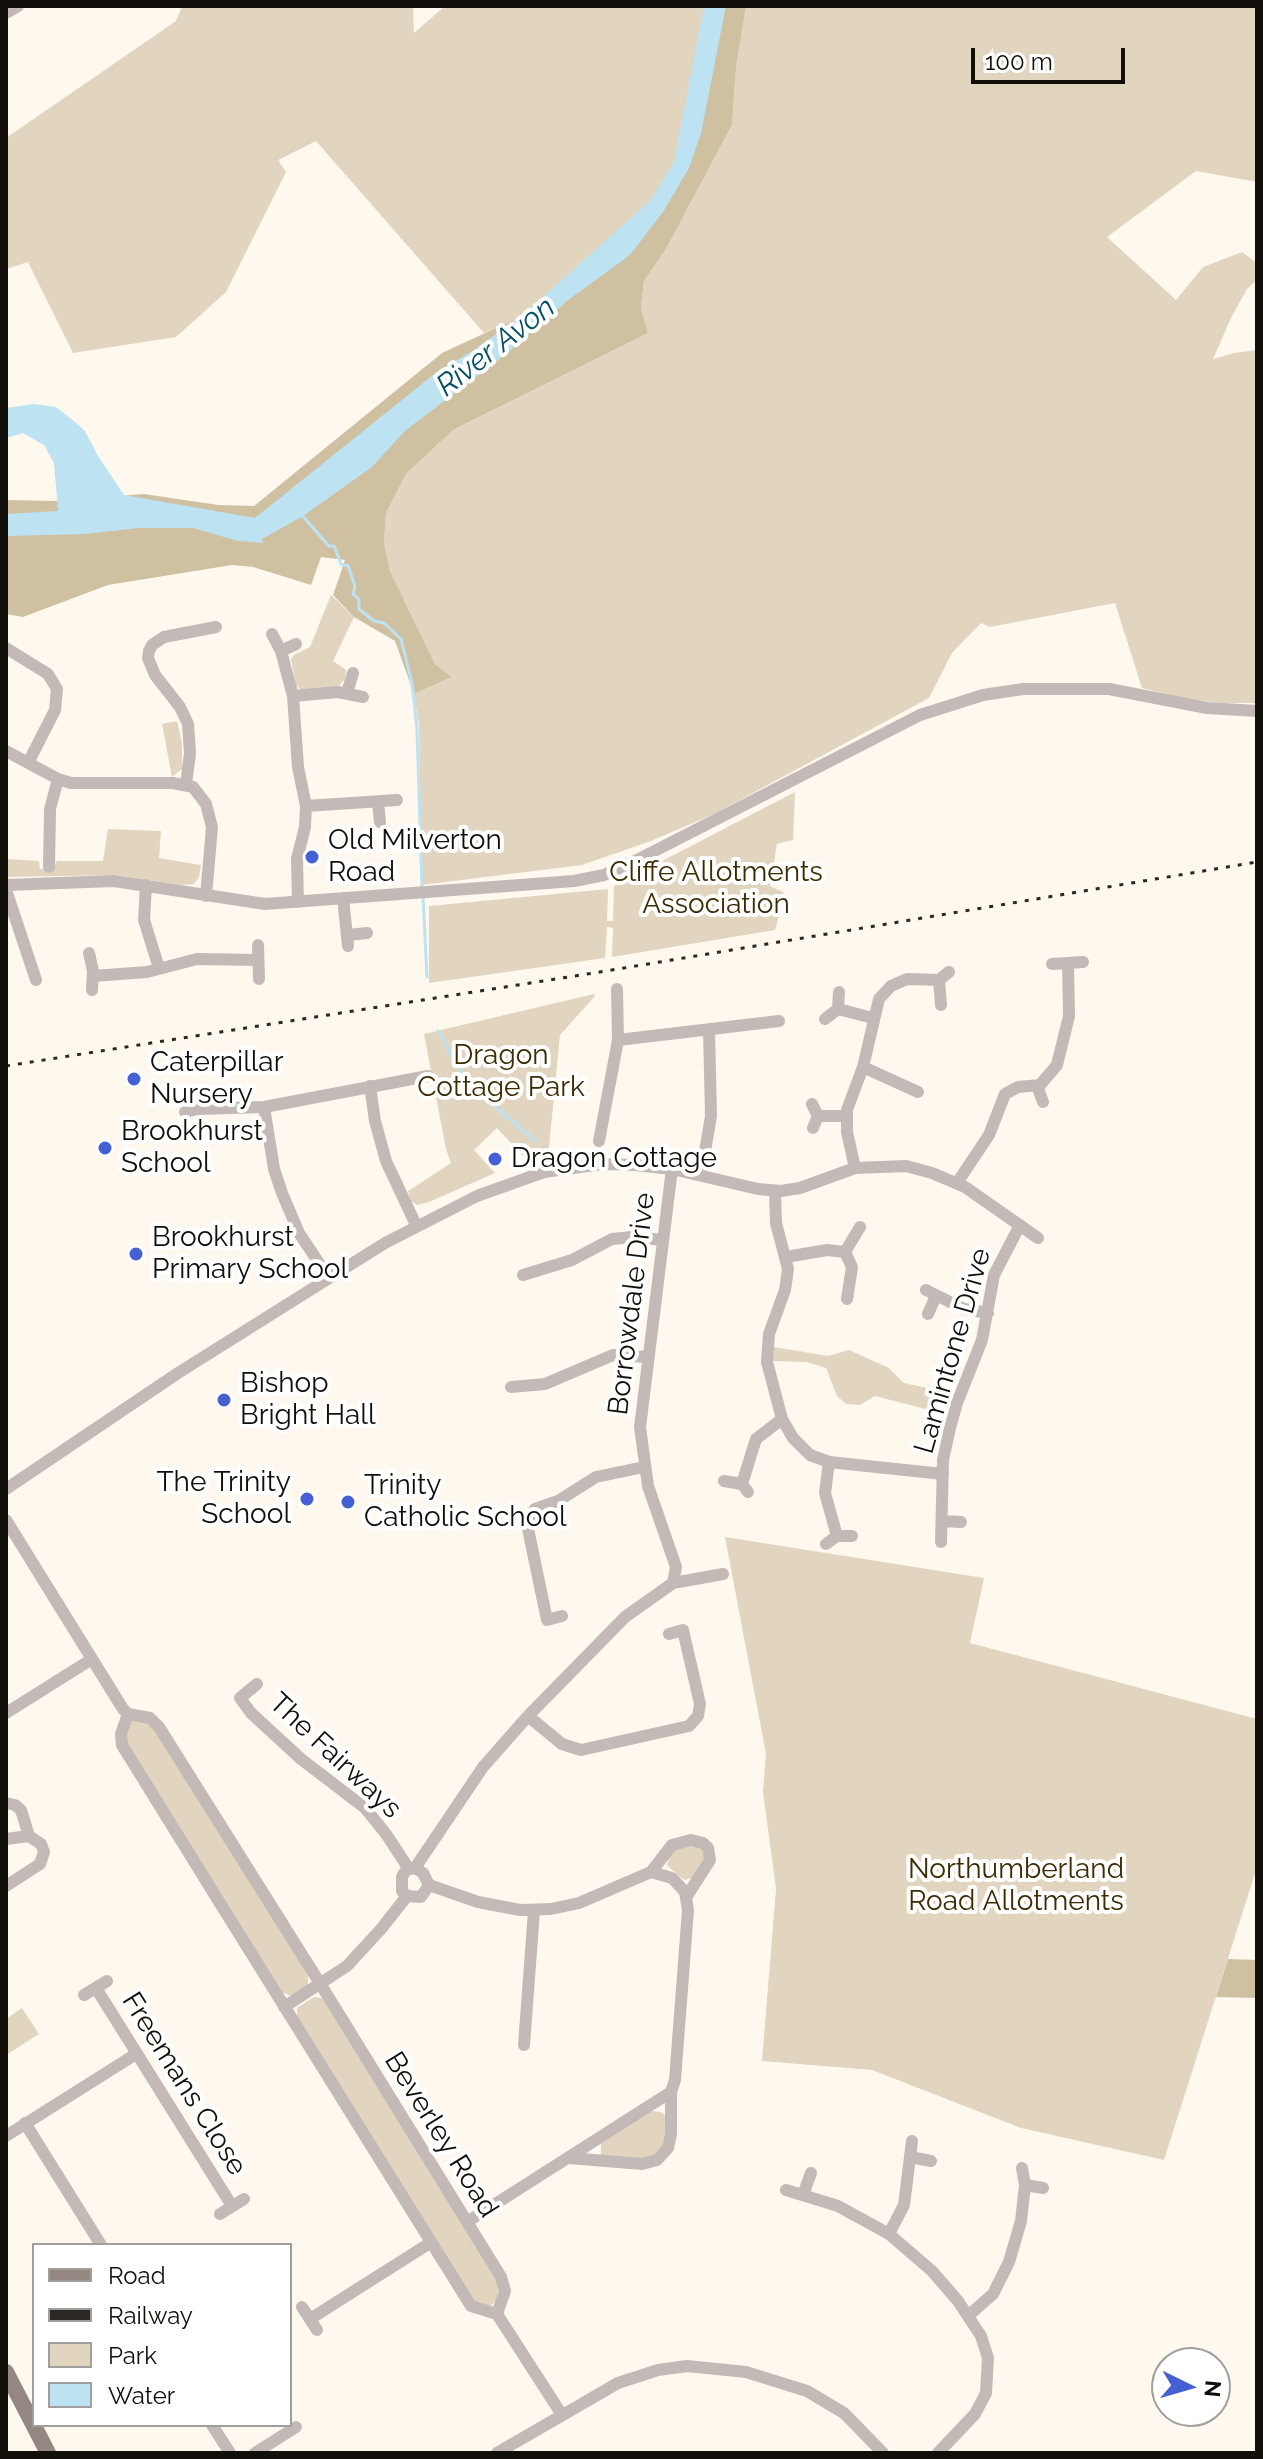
<!DOCTYPE html>
<style>
body{margin:0}
#map{position:relative;width:1263px;height:2459px;overflow:hidden;background:#fef8ef;font-family:Raleway,sans-serif}
canvas{display:block}
.frame{position:absolute;inset:0;border:8px solid #120f0a;pointer-events:none}
.legend{position:absolute;left:32px;top:2243px;width:260px;height:184px;box-sizing:border-box;background:#fff;border:2px solid #a09f9d;margin:0;padding:10px 14px;list-style:none;font-size:24px;color:#120f0a}
.legend li{display:flex;align-items:center;gap:16px;height:40px}
.legend b{width:40px;border:2px solid #a09f9d}
.north{position:absolute;left:1151px;top:2347px;width:80px;height:80px;box-sizing:border-box;background:#fff;border:2px solid #a09f9d;border-radius:50%;rotate:95deg;font-size:22px;font-weight:700;line-height:32px;text-align:center;color:#120f0a}
.north::after{content:'';display:block;margin:auto;width:28px;height:36px;background:#4460d3;clip-path:polygon(50% 0,100% 100%,50% 72%,0 100%)}
.scale{position:absolute;left:971px;top:48px;width:154px;height:36px;box-sizing:border-box;border:4px solid #120f0a;border-top:0;padding-left:10px;font-size:24px;line-height:28px;white-space:nowrap;color:#120f0a;-webkit-text-stroke:6px #fff;paint-order:stroke}
</style>
<div id="map">
<canvas width="1263" height="2459"></canvas>
<div class="frame"></div>
<ul class="legend">
<li><b style="height:10px;background:#948680"></b>Road</li>
<li><b style="height:10px;background:#2b2823"></b>Railway</li>
<li><b style="height:22px;background:#e1d5c0"></b>Park</li>
<li><b style="height:22px;background:#bde2f2"></b>Water</li>
</ul>
<div class="north">N</div>
<div class="scale">100 m</div>
</div>
<script>
const c = document.querySelector('canvas').getContext('2d');
c.lineJoin = 'round';
function fillPath(path, color) { c.fillStyle = color; c.fill(path, 'evenodd'); }
const shape = rows => new Path2D(rows.map(r => 'M' + r).join(''));
function trace(path, color, width, dash) { c.strokeStyle = color; c.lineWidth = width; c.lineCap = dash ? 'butt' : 'round'; c.setLineDash(dash || []); c.stroke(path); }
function drawText(font, color, halo, rows, align = 'center') {
  c.font = font + ' Raleway,sans-serif'; c.lineWidth = 8; c.setLineDash([]); c.textBaseline = 'middle'; c.strokeStyle = halo; c.fillStyle = color; for (const [text, x, y, turn = 0] of rows) {
    c.save(); c.translate(x, y); c.rotate((+turn || 0) * Math.PI / 180); c.textAlign = isNaN(turn) ? turn : align; if (halo) c.strokeText(text, 0, 0); c.fillText(text, 0, 0); c.restore();
  }
}
const green = shape([
 [182,6,413,6,414,33,445,6,714,6,681,163,659,204,530,320,511,321,484,333,316,141,278,160,286,172,226,292,176,337,73,353,28,262,6,269,6,138,176,21],
 [746,6,1257,6,1257,182,1196,171,1107,237,1176,300,1203,267,1242,252,1257,263,1257,280,1247,289,1231,318,1213,359,1234,353,1257,350,1257,703,1218,703,1183,698,1142,688,1115,603,990,627,981,623,952,653,929,698,714,814,651,841,582,865,421,885,419,725,414,694,452,677,435,664,390,571,384,543,386,513,406,474,453,430,648,333,641,308,644,281,666,249,732,125,736,68],
 [331,595,354,617,333,661,346,670,345,679,336,689,301,690,296,685,291,659,294,655,310,647],
 [177,721,182,743,182,769,172,777,162,724],
 [795,792,793,840,777,844,770,886,783,892,784,898,775,930,612,957,613,928,607,927,605,958,429,983,429,906,608,889,607,921,613,921,614,886],
 [108,829,161,831,159,858,201,865,199,877,194,884,181,885,116,875,6,877,6,859,39,861,40,869,52,869,57,861,103,861],
 [594,994,595,996,560,1035,548,1157,528,1161,497,1128,474,1150,495,1173,429,1202,417,1205,411,1201,408,1191,451,1163,446,1149,424,1034],
 [774,1347,828,1356,849,1350,889,1368,904,1383,950,1393,945,1414,875,1396,860,1405,846,1404,837,1396,826,1368,807,1362,772,1361],
 [725,1537,984,1578,970,1643,1257,1719,1257,1867,1164,2160,1021,2128,872,2070,762,2061,776,1889,763,1792,766,1754],
 [133,1720,144,1720,153,1727,308,1972,308,1986,292,1996,280,1992,125,1741,127,1726],
 [697,1845,707,1856,695,1877,685,1880,680,1877,667,1865,672,1850],
 [314,1997,322,1998,499,2285,496,2301,490,2306,474,2304,297,2017,297,2008],
 [22,2008,39,2034,6,2055,6,2019],
 [652,2111,661,2112,667,2117,668,2136,659,2154,644,2161,601,2155,601,2143]
]);
const forest = shape([
 [714,6,746,6,736,68,732,125,666,249,644,281,641,308,648,333,453,430,406,474,386,513,384,543,390,571,435,664,452,677,414,694,395,641,354,617,333,595,345,560,321,557,311,585,253,567,232,565,108,585,23,617,6,614,6,500,56,501,144,494,218,505,254,506,442,353,511,321,530,320,624,248,681,163],
 [1228,1959,1257,1960,1257,1998,1216,1997]
]);
const water = shape([
 [704,6,726,6,701,133,689,168,663,212,630,255,567,301,506,354,405,431,372,467,303,516,262,539,263,543,238,541,193,528,138,528,85,534,6,536,6,514,58,511,54,463,44,445,23,433,6,438,6,408,34,404,56,407,75,422,85,431,98,456,124,495,255,518,438,371,474,350,525,313,650,201,674,162]
]);
const stream = shape([
 [300,513,329,546,334,546,341,564,348,566,355,586,353,594,359,599,359,609,374,621,384,623,401,639,412,683,417,729,422,889],
 [423,896,427,977],
 [438,1031,461,1072,472,1087,536,1141]
]);
const minor = shape([
 [6,13,18,6],
 [272,634,281,651,293,696,298,767,306,806,305,827,297,859,298,902],
 [6,648,48,674,57,689,55,710,28,763],
 [281,651,296,644],
 [347,693,353,673],
 [293,696,338,692,363,697],
 [6,751,58,779,71,783,173,783,193,787,206,804,212,827,206,896],
 [186,784,190,753,188,724,180,707,155,675,148,658,149,651,152,645,164,637,216,627],
 [378,802,380,822],
 [306,806,397,800],
 [49,867,50,809,58,779],
 [6,885,114,881,265,904,574,881,604,875,635,861,920,715,983,695,1023,689,1109,689,1207,708,1257,711],
 [146,885,144,920,159,968],
 [6,890,36,980],
 [343,898,348,946],
 [348,935,367,933],
 [258,945,259,979],
 [89,953,93,971,92,990],
 [1052,964,1083,962],
 [93,976,147,972,197,959,258,960],
 [941,1005,939,980,949,972],
 [838,1009,873,1018],
 [825,1019,838,1009,839,992],
 [618,1040,779,1021],
 [863,1067,918,1092],
 [370,1086,375,1121,386,1161,416,1225],
 [1037,1086,1043,1102],
 [812,1104,818,1116,813,1128],
 [264,1107,274,1169,282,1193,299,1233,319,1263],
 [185,1112,198,1109,264,1107,428,1076],
 [818,1116,846,1116],
 [599,1141,618,1040,617,989],
 [855,1168,847,1132,847,1110,863,1067,879,999,891,986,907,979,939,980],
 [672,1169,640,1427,648,1486,676,1567,673,1583],
 [701,1175,711,1116,709,1029],
 [957,1183,989,1135,1005,1094,1018,1087,1040,1085,1057,1065,1069,1016,1068,963],
 [775,1191,776,1223,788,1269,785,1290,769,1334,767,1362,782,1419,793,1438,810,1455,829,1462,943,1474],
 [845,1252,860,1227],
 [786,1257,827,1250,845,1252,852,1267,847,1299],
 [523,1275,572,1260,612,1239,632,1237,663,1240],
 [926,1290,964,1309,988,1313],
 [928,1314,936,1296],
 [511,1387,545,1384,613,1355,647,1357],
 [829,1462,825,1493,837,1536],
 [724,1481,742,1484,748,1492],
 [742,1484,756,1439,782,1419],
 [6,1489,178,1373,385,1243,477,1196,544,1172,602,1164,635,1165,672,1169,758,1189,781,1191,800,1188,855,1168,906,1166,932,1173,965,1187,1038,1238],
 [6,1520,123,1709,128,1714,150,1718,159,1727,321,1985,501,2277,505,2291,497,2314],
 [942,1521,961,1522],
 [941,1542,943,1460,950,1428,957,1403,982,1340,994,1275,1020,1225],
 [826,1544,837,1536,852,1536],
 [562,1616,547,1620,527,1524,529,1519,535,1509,558,1501,596,1477,644,1467],
 [257,1684,240,1698,251,1713,301,1759,365,1808,386,1834,409,1869],
 [6,1713,92,1659],
 [128,1714,121,1734,122,1745,218,1900,471,2306,497,2314,562,2415],
 [528,1716,562,1744,581,1750,689,1726,698,1716,700,1704,683,1630,669,1634],
 [6,1803,15,1805,21,1810,29,1836],
 [6,1839,29,1836,41,1844,44,1852,40,1864,6,1886],
 [415,1868,423,1873,429,1885,478,1902,520,1910,551,1909,579,1903,651,1872,672,1878,685,1892,688,1910,675,2080,671,2092,671,2134,668,2148,657,2160,642,2164,569,2158],
 [415,1868,483,1767,528,1716,625,1617,673,1583,723,1574],
 [651,1872,672,1845,691,1840,703,1843,708,1848,710,1860,687,1896],
 [407,1896,402,1891,402,1877,406,1870,415,1868],
 [407,1896,421,1897,429,1885],
 [96,1988,232,2206],
 [84,1995,107,1981],
 [284,2007,347,1966,381,1929,407,1896],
 [524,2045,534,1911],
 [25,2123,101,2245],
 [6,2136,136,2054],
 [910,2157,931,2161],
 [1025,2185,1043,2188],
 [786,2190,838,2206,889,2234,932,2271,958,2301,981,2336,988,2358,986,2393,975,2414,938,2453],
 [803,2195,811,2173],
 [220,2214,244,2199],
 [467,2222,671,2092],
 [889,2234,904,2205,912,2141],
 [302,2307,317,2330],
 [968,2316,993,2294,1009,2262,1021,2221,1025,2185,1022,2168],
 [310,2319,430,2243],
 [212,2425,230,2453],
 [255,2453,296,2427],
 [497,2453,618,2383,658,2370,687,2366,746,2372,807,2391,844,2413,883,2453]
]);
const major = shape([
 [6,2372,48,2453]
]);
const rail = shape([
 [6,1066,606,971,1257,862]
]);
const markers = [
 [312,857,8,"#4460d3"],
 [134,1079,8,"#4460d3"],
 [105,1148,8,"#4460d3"],
 [495,1159,8,"#4460d3"],
 [136,1254,8,"#4460d3"],
 [224,1400,8,"#4460d3"],
 [307,1499,8,"#4460d3"],
 [348,1502,8,"#4460d3"]
];
const poiNames = [
 ["Old Milverton",328,841],
 ["Road",328,873],
 ["Caterpillar",150,1063],
 ["Nursery",150,1095],
 ["Brookhurst",121,1132],
 ["School",121,1164],
 ["Dragon Cottage",511,1159],
 ["Brookhurst",152,1238],
 ["Primary School",152,1270],
 ["Bishop",240,1384],
 ["Bright Hall",240,1416],
 ["The Trinity",291,1483,"right"],
 ["School",291,1515,"right"],
 ["Trinity",364,1486],
 ["Catholic School",364,1518]
];
const parkNames = [
 ["Cliffe Allotments",716,873],
 ["Association",716,905],
 ["Dragon",501,1056],
 ["Cottage Park",501,1088],
 ["Northumberland",1016,1870],
 ["Road Allotments",1016,1902]
];
const streetNames = [
 ["Borrowdale Drive",632,1304,-83],
 ["Lamintone Drive",953,1351,-74],
 ["The Fairways",335,1756,43],
 ["Freemans Close",184,2084,58],
 ["Beverley Road",441,2135,58]
];
const waterNames = [
 ["River Avon",496,347,-38]
];
fillPath(green, '#e1d5c0');
fillPath(forest, '#d0c0a2');
fillPath(water, '#bde2f2');
trace(stream, '#bde2f2', 3);
trace(minor, '#c3bab7', 12);
trace(major, '#948680', 16);
trace(rail, '#2b2823', 3, [4, 8]);
for (const [x, y, r, color] of markers) { const dot = new Path2D(); dot.arc(x, y, r, 0, 2 * Math.PI); c.fillStyle = color; c.fill(dot); trace(dot, '#fff', 3); }
drawText('28px', '#120f0a', '#fff', poiNames, 'left');
drawText('28px', '#3d2b03', '#fff', parkNames);
drawText('28px', '#120f0a', '#fff', streetNames);
drawText('italic 30px', '#034f66', '#fff', waterNames);
</script>
